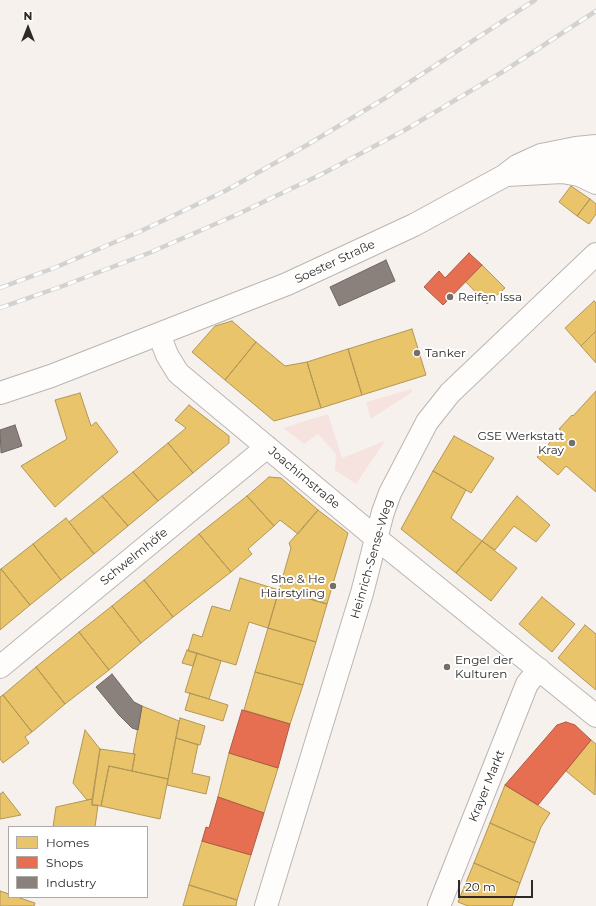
<!DOCTYPE html>
<meta charset="utf-8">
<style>
body{margin:0}
#map{position:relative;width:596px;height:906px;overflow:hidden;background:#f6f1ec;font-family:Montserrat,sans-serif}
canvas{display:block}
.legend{position:absolute;left:8px;top:826px;width:140px;height:72px;box-sizing:border-box;background:#fff;border:1px solid #abaaa9;margin:0;padding:5px 7px;list-style:none;font-size:12px;color:#2d2a27}
.legend li{display:flex;align-items:center;gap:8px;height:20px}
.legend b{width:20px;border:1px solid #abaaa9}
.north{position:absolute;left:8px;top:8px;width:40px;height:40px;-webkit-text-stroke:3px #fff;paint-order:stroke;rotate:0deg;font-size:11px;font-weight:700;line-height:16px;text-align:center;color:#2d2a27}
.north::after{content:'';display:block;margin:auto;width:14px;height:18px;background:#2d2a27;clip-path:polygon(50% 0,100% 100%,50% 72%,0 100%)}
.scale{position:absolute;left:458px;top:880px;width:75px;height:18px;box-sizing:border-box;border:2px solid #2d2a27;border-top:0;padding-left:5px;font-size:12px;line-height:14px;white-space:nowrap;color:#2d2a27;-webkit-text-stroke:3px #fff;paint-order:stroke}
</style>
<div id="map">
<canvas width="596" height="906"></canvas>
<ul class="legend">
<li><b style="height:11px;background:#e9c46a"></b>Homes</li>
<li><b style="height:11px;background:#e76f51"></b>Shops</li>
<li><b style="height:11px;background:#8a817c"></b>Industry</li>
</ul>
<div class="north">N</div>
<div class="scale">20 m</div>
</div>
<script>
const c = document.querySelector('canvas').getContext('2d');
c.lineJoin = 'round';
function fillPath(path, color) { c.fillStyle = color; c.fill(path, 'evenodd'); }
const shape = rows => new Path2D(rows.map(r => 'M' + r).join(''));
function trace(path, color, width, dash) { c.strokeStyle = color; c.lineWidth = width; c.lineCap = dash ? 'butt' : 'round'; c.setLineDash(dash || []); c.stroke(path); }
function drawText(font, color, halo, rows, align = 'center') {
  c.font = font + ' Montserrat,sans-serif'; c.lineWidth = 4; c.setLineDash([]); c.textBaseline = 'middle'; c.strokeStyle = halo; c.fillStyle = color; for (const [text, x, y, turn = 0] of rows) {
    c.save(); c.translate(x, y); c.rotate((+turn || 0) * Math.PI / 180); c.textAlign = isNaN(turn) ? turn : align; if (halo) c.strokeText(text, 0, 0); c.fillText(text, 0, 0); c.restore();
  }
}
const green = shape([
 [412,389,412,392,371,419,366,402],
 [328,414,342,458,385,441,356,484,335,470,336,454,318,434,304,444,283,428]
]);
const homes = shape([
 [571,186,590,199,577,216,559,202,571,186],
 [590,199,596,204,596,214,589,224,577,216,590,199],
 [482,265,505,288,487,304,465,281,482,265],
 [594,301,596,303,596,331,581,346,565,328,594,301],
 [232,321,256,342,225,380,192,352,215,326,232,321],
 [412,329,426,375,362,395,348,349,412,329],
 [596,331,596,363,581,346,596,331],
 [256,342,285,366,307,362,321,408,274,421,225,380,256,342],
 [348,349,362,395,321,408,307,362,348,349],
 [596,391,596,492,566,466,558,475,537,457,561,430,559,429,572,415,573,416,596,391],
 [80,393,91,426,96,422,118,452,55,507,21,466,67,439,55,400,80,393],
 [189,405,229,436,229,443,193,473,168,443,186,428,175,420,189,405],
 [454,436,494,458,471,493,433,471,454,436],
 [168,443,193,473,158,501,133,472,168,443],
 [433,471,466,490,451,518,482,541,456,573,401,529,433,471],
 [133,472,158,501,128,526,102,496,133,472],
 [269,477,281,478,318,510,298,534,280,520,274,526,247,496,269,477],
 [102,496,128,526,94,554,69,522,102,496],
 [247,496,274,526,248,549,252,554,231,572,199,534,247,496],
 [517,496,550,525,536,542,514,526,495,550,482,541,517,496],
 [318,510,348,533,327,604,279,590,291,548,289,543,318,510],
 [66,518,94,554,61,580,33,544,66,518],
 [199,534,231,572,173,617,144,580,199,534],
 [482,541,517,568,491,601,456,573,482,541],
 [33,544,61,580,30,605,1,569,33,544],
 [1,569,30,605,0,630,0,570,1,569],
 [240,578,279,590,268,628,249,622,236,665,188,651,193,634,202,637,212,606,230,611,240,578],
 [144,580,173,617,141,643,112,606,144,580],
 [279,590,327,604,316,642,268,628,279,590],
 [542,597,575,624,552,652,519,624,542,597],
 [112,606,141,643,109,670,79,632,112,606],
 [585,625,596,634,596,690,558,658,585,625],
 [268,628,316,642,303,685,255,672,268,628],
 [79,632,109,670,65,704,36,667,79,632],
 [187,650,197,653,193,666,182,663,187,650],
 [197,653,221,661,209,699,185,692,197,653],
 [36,667,65,704,32,732,3,695,36,667],
 [255,672,303,685,290,724,244,710,255,672],
 [190,693,228,705,223,721,185,710,190,693],
 [3,695,32,732,25,737,29,743,3,763,0,759,0,697,3,695],
 [142,706,179,721,168,779,132,771,135,754,133,754,142,706],
 [180,718,205,726,200,745,176,738,180,718],
 [85,730,100,749,92,799,87,800,73,783,85,730],
 [176,738,198,745,192,773,210,777,206,794,167,785,176,738],
 [591,740,596,744,595,795,566,771,591,740],
 [100,749,135,754,132,771,109,766,101,806,92,805,100,749],
 [229,753,278,768,264,813,218,797,229,753],
 [109,766,168,779,160,819,101,806,109,766],
 [505,785,550,813,541,827,535,843,490,823,505,785],
 [3,792,21,815,0,819,0,794,3,792],
 [92,799,92,805,98,805,95,827,53,827,56,807,92,799],
 [490,823,535,843,520,883,474,863,490,823],
 [202,841,251,855,237,900,189,885,202,841],
 [474,863,520,883,512,906,468,906,458,902,474,863],
 [189,885,237,900,236,906,183,906,189,885],
 [0,891,9,894,9,897,17,897,35,903,34,906,0,906,0,891]
]);
const shops = shape([
 [469,253,482,265,443,305,424,287,439,271,445,278,469,253],
 [242,710,290,724,278,768,229,753,242,710],
 [566,722,575,725,591,740,538,805,505,785,557,725,566,722],
 [218,797,264,813,251,855,202,841,206,827,209,828,218,797]
]);
const industry = shape([
 [386,260,395,281,339,306,330,287,386,260],
 [15,425,22,446,1,453,0,430,15,425],
 [112,674,134,702,142,706,138,730,132,728,119,715,96,687,112,674]
]);
const minor = shape([
 [562,161,584,160,596,162],
 [507,175,562,172,579,175,596,183],
 [159,334,167,355,178,373,376,538,596,716],
 [0,393,51,376,287,284,414,225,504,176,517,166,541,155,576,148,596,146],
 [0,667,267,447],
 [439,906,527,684,539,669]
]);
const major = shape([
 [266,906,362,593,383,512,390,493,427,422,450,393,596,254]
]);
const rail = shape([
 [0,288,54,268,141,231,225,191,307,145,387,97,535,0],
 [0,308,60,287,149,253,236,215,322,174,405,130,504,71,596,11]
]);
const markers = [
 [450,297,4,"#73706c"],
 [417,353,4,"#73706c"],
 [572,443,4,"#73706c"],
 [333,586,4,"#73706c"],
 [447,667,4,"#73706c"]
];
const streetNames = [
 ["Soester Straße",335,262,-25],
 ["Joachimstraße",304,478,40],
 ["Schwelmhöfe",134,557,-39],
 ["Heinrich-Sense-Weg",372,559,-74],
 ["Krayer Markt",487,786,-68]
];
const poiNames = [
 ["Reifen Issa",458,297],
 ["Tanker",425,353],
 ["GSE Werkstatt",564,436,"right"],
 ["Kray",564,450,"right"],
 ["She & He",325,579,"right"],
 ["Hairstyling",325,593,"right"],
 ["Engel der",455,660],
 ["Kulturen",455,674]
];
fillPath(green, '#f6e3e0');
fillPath(homes, '#e9c46a');
trace(homes, '#b19656', 1);
fillPath(shops, '#e76f51');
trace(shops, '#af5a44', 1);
fillPath(industry, '#8a817c');
trace(industry, '#6e6762', 1);
trace(minor, '#b9b6b2', 24);
trace(major, '#b9b6b2', 24);
trace(minor, '#fefdfc', 22);
trace(major, '#fefdfc', 22);
trace(rail, '#d3d2d0', 4.5);
trace(rail, '#fff', 3, [9]);
for (const [x, y, r, color] of markers) { const dot = new Path2D(); dot.arc(x, y, r, 0, 2 * Math.PI); c.fillStyle = color; c.fill(dot); trace(dot, '#fff', 1.5); }
drawText('12px', '#2d2a27', '#fff', streetNames);
drawText('12px', '#2d2a27', '#fff', poiNames, 'left');
</script>
